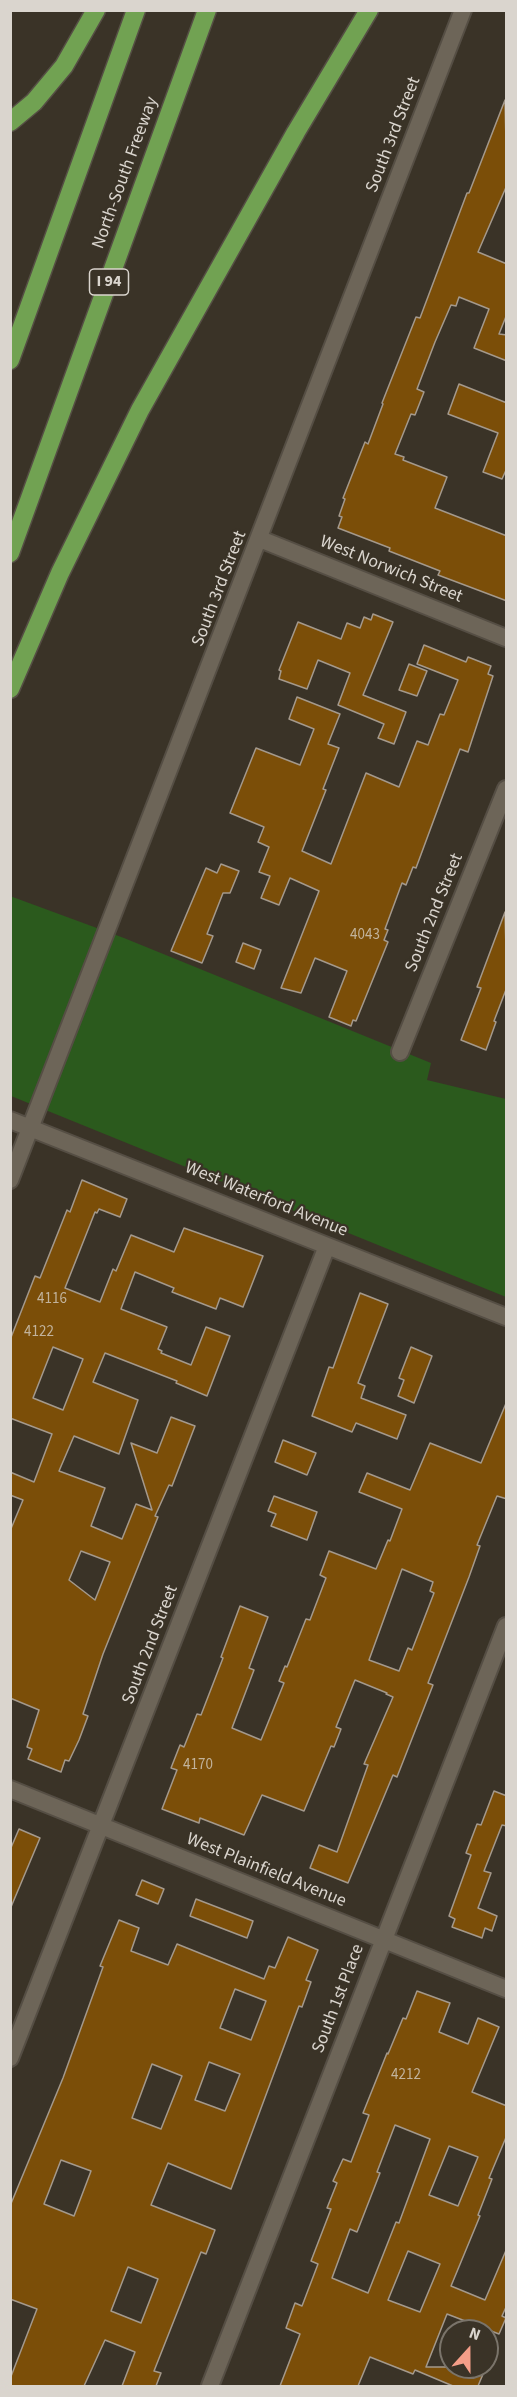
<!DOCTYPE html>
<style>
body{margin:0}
#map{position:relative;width:517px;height:2397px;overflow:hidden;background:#3a3327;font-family:"Source Sans 3",sans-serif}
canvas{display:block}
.frame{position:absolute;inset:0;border:12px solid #dad5ce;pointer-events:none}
.north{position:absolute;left:439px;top:2319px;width:60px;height:60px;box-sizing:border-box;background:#3a3327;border:2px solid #7a746a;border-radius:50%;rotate:21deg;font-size:16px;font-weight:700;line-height:24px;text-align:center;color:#dad5ce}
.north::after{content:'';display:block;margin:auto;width:21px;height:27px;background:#f49e88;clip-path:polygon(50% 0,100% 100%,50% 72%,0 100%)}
</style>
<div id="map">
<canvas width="517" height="2397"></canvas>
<div class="frame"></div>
<div class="north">N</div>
</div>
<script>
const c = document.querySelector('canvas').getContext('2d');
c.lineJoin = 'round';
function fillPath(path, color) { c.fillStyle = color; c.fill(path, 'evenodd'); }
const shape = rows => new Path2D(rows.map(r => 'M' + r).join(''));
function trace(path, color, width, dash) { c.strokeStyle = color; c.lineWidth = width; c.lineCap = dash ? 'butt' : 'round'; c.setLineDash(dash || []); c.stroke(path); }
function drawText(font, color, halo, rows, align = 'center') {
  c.font = font + ' "Source Sans 3",sans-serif'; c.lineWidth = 4.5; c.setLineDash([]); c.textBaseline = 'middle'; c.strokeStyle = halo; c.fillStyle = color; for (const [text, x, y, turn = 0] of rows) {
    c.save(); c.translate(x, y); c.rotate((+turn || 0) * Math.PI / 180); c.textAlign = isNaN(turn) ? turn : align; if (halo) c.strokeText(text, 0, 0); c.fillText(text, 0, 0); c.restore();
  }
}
const green = shape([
 [10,896,124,938,431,1063,427,1080,506,1099,506,1297,11,1096]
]);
const building = shape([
 [505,100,507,185,478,252,507,264,507,314,499,334,507,335,507,361,474,348,489,309,459,297,456,306,451,305,435,342,417,389,424,392,415,415,411,414,395,454,404,457,403,460,447,477,435,508,507,536,507,601,438,575,440,571,389,551,390,548,338,528,342,517,339,516,345,499,343,498,365,442,368,444,383,404,382,403,416,317,420,318,467,193,469,193,505,100],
 [459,384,507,403,507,468,502,479,483,472,498,433,448,414,459,384],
 [373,614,393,622,363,695,406,712,394,744,378,738,384,724,338,705,350,673,318,660,307,689,279,679,281,671,279,670,298,622,341,639,347,623,360,628,364,617,371,620,373,614],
 [424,645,466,662,468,657,491,666,488,674,493,676,468,752,460,749,416,868,413,867,406,885,402,883,385,929,388,930,384,940,388,942,356,1021,353,1020,351,1026,329,1017,347,971,315,958,301,993,281,988,319,891,290,878,279,905,261,898,270,876,259,872,269,847,258,842,264,827,230,813,256,748,300,765,314,729,289,719,297,697,340,714,328,744,339,748,323,789,326,790,302,851,331,864,366,773,399,787,417,741,428,745,440,714,444,715,458,680,417,664,424,645],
 [409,664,427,671,417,696,399,690,409,664],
 [221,864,239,871,230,893,223,893,207,934,213,936,202,963,171,951,206,868,217,873,221,864],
 [505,912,507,987,494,1021,496,1022,486,1050,461,1040,481,988,477,987,505,912],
 [243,943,261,950,254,969,236,962,243,943],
 [82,1180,127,1199,120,1217,99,1209,97,1213,95,1212,65,1288,100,1302,113,1269,116,1271,131,1235,174,1252,184,1228,263,1256,243,1307,220,1298,216,1309,172,1292,174,1288,135,1272,121,1309,167,1327,158,1349,162,1351,161,1353,191,1365,206,1327,230,1336,207,1396,176,1383,177,1381,105,1353,93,1382,138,1400,119,1454,74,1436,59,1471,105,1488,91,1526,122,1539,136,1504,152,1510,131,1443,157,1453,171,1417,195,1426,172,1486,169,1485,155,1516,158,1517,103,1654,83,1714,88,1716,79,1740,69,1761,65,1760,61,1772,28,1759,32,1749,27,1747,39,1710,10,1698,10,1531,23,1500,10,1495,10,1472,34,1482,52,1434,10,1418,10,1340,35,1276,40,1278,67,1210,70,1212,82,1180],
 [53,1347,83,1359,63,1410,33,1398,53,1347],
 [81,1551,110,1562,95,1600,69,1580,81,1551],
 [360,1293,388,1304,358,1383,365,1386,361,1398,406,1415,397,1439,356,1423,352,1432,312,1416,329,1367,333,1368,360,1293],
 [411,1347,432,1356,414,1403,398,1396,404,1380,399,1378,411,1347],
 [507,1401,507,1499,497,1496,477,1545,480,1546,469,1577,428,1683,433,1685,397,1777,393,1775,348,1883,310,1868,319,1845,337,1852,368,1765,364,1764,393,1697,386,1694,387,1693,355,1680,336,1727,341,1729,334,1747,331,1746,304,1811,262,1795,244,1835,200,1818,199,1823,162,1809,177,1770,171,1768,180,1745,184,1747,197,1714,201,1715,223,1658,221,1657,240,1606,268,1617,249,1668,254,1670,232,1728,261,1740,284,1683,279,1681,285,1666,287,1667,306,1619,310,1620,326,1578,320,1575,329,1551,376,1569,388,1540,390,1541,402,1509,359,1492,367,1473,410,1490,430,1443,481,1463,507,1401],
 [402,1569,433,1582,430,1591,434,1593,412,1650,408,1648,399,1671,369,1660,402,1569],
 [283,1440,316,1453,307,1475,275,1462,283,1440],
 [274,1496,317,1512,307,1540,271,1526,276,1514,268,1511,274,1496],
 [494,1791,507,1796,507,1826,502,1825,484,1871,491,1873,478,1908,497,1916,492,1931,485,1928,482,1938,452,1927,455,1919,449,1916,471,1855,466,1853,477,1824,481,1825,494,1791],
 [19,1829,40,1838,11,1907,10,1850,19,1829],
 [142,1880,164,1889,158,1904,136,1895,142,1880],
 [196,1899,253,1921,247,1938,190,1916,196,1899],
 [119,1920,139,1928,131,1951,168,1965,177,1944,264,1979,269,1966,275,1968,288,1937,318,1950,306,1980,311,1982,302,2007,299,2006,231,2189,168,2163,151,2205,215,2230,206,2254,201,2252,154,2371,161,2373,156,2386,122,2386,135,2352,105,2340,84,2386,10,2386,10,2379,37,2309,10,2299,10,2206,63,2078,103,1967,100,1966,119,1920],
 [235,1989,266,2001,251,2040,220,2028,235,1989],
 [209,2062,240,2074,225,2111,195,2100,209,2062],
 [152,2064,182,2076,161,2129,132,2118,152,2064],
 [61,2160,91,2171,74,2216,44,2204,61,2160],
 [128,2267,158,2279,141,2323,111,2311,128,2267],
 [417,1991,450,2003,439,2032,468,2044,478,2018,499,2027,472,2092,507,2106,507,2135,489,2178,492,2179,478,2215,480,2216,451,2286,485,2300,507,2248,507,2305,502,2316,506,2318,499,2334,447,2314,426,2367,486,2367,478,2386,453,2386,415,2370,413,2374,370,2357,358,2386,280,2386,300,2334,286,2328,295,2303,302,2306,318,2264,311,2261,331,2209,327,2208,337,2183,333,2181,343,2159,351,2162,369,2115,363,2113,387,2053,388,2054,403,2018,406,2019,417,1991],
 [395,2125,430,2139,399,2223,396,2222,368,2293,332,2278,350,2229,357,2232,380,2173,377,2172,395,2125],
 [449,2146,478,2157,458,2206,429,2195,449,2146],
 [408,2251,440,2264,420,2312,388,2300,408,2251]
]);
const minor = shape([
 [260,539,506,638],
 [400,1052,506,789],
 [10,1120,506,1317],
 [10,1180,463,10],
 [10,1789,506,1989],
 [10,2058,327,1246],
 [210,2386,506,1626]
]);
const motorway = shape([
 [10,122,34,102,64,66,96,10],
 [10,360,136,10],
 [10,553,207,10],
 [10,689,60,573,140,410,296,132,369,10]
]);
const numberNames = [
 ["4043",365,936],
 ["4116",52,1300],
 ["4122",39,1333],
 ["4170",198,1766],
 ["4212",406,2076]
];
const shields = [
 [109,282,39]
];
const shieldNames = [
 ["I 94",109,282]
];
const streetNames = [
 ["South 3rd Street",394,135,-69],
 ["North-South Freeway",126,173,-70],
 ["West Norwich Street",391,570,22],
 ["South 3rd Street",220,589,-69],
 ["South 2nd Street",435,913,-68],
 ["West Waterford Avenue",266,1200,22],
 ["South 2nd Street",151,1645,-69],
 ["West Plainfield Avenue",266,1871,22],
 ["South 1st Place",339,1999,-69]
];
fillPath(green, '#2b5a1d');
fillPath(building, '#7b4e08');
trace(building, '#a4998c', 1.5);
trace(minor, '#554e44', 20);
trace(motorway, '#554e44', 21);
trace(minor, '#6d6558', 16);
trace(motorway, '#71a252', 18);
drawText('15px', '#c2b39c', null, numberNames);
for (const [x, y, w] of shields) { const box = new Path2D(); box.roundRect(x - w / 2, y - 13, w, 26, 4.5); c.fillStyle = '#3a3327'; c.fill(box); trace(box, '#dad5ce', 1.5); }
drawText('bold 16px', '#dad5ce', null, shieldNames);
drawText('18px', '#dad5ce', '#3a3327', streetNames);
</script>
